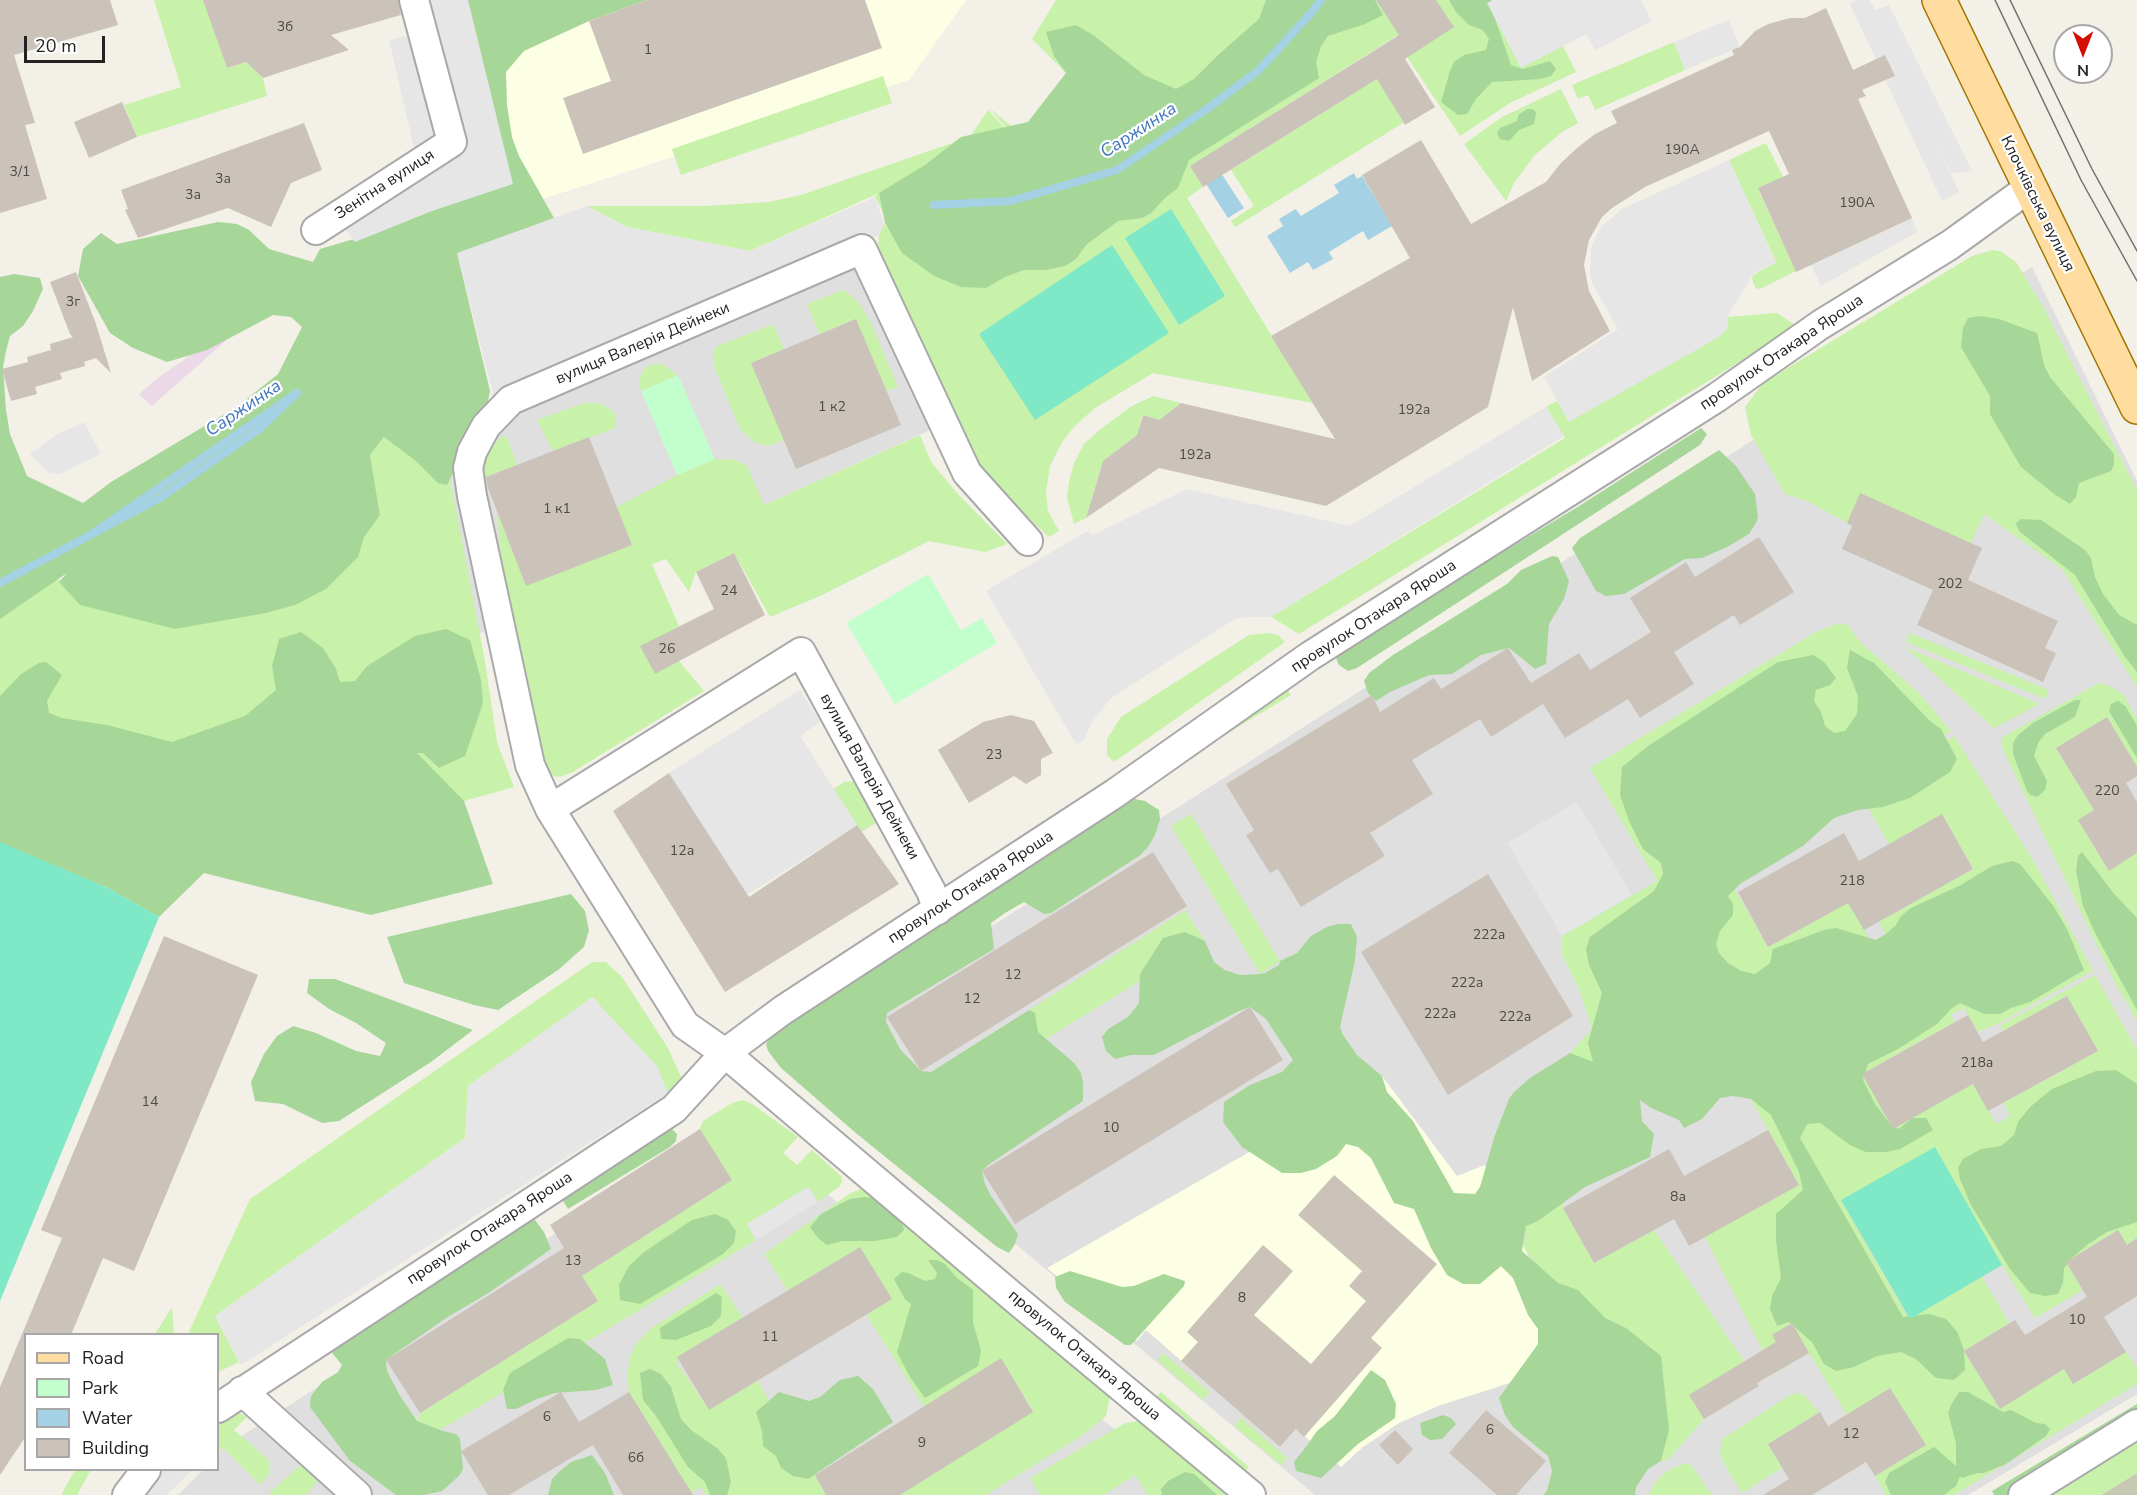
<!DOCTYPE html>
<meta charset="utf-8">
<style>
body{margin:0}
#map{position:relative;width:2137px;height:1495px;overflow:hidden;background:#f3f0e8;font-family:"Nunito Sans",sans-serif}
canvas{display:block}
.legend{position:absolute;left:24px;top:1333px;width:195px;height:138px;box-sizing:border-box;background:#fff;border:2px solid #a7a7a7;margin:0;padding:8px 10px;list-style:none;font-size:18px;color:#222}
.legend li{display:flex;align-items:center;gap:12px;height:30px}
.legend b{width:30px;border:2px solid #a7a7a7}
.north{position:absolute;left:2053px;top:24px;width:60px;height:60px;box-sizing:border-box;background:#fff;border:2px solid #a7a7a7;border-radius:50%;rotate:180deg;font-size:16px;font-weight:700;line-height:24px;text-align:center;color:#222}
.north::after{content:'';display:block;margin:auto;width:21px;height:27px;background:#d40e00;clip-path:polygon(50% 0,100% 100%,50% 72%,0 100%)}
.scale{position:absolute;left:24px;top:36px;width:81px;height:27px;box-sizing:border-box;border:3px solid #222;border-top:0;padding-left:8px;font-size:18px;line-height:21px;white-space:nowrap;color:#222;-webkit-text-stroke:4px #fff;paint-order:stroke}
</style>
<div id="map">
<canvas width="2137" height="1495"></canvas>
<ul class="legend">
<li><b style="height:8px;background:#ffdda1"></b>Road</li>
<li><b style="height:16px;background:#c3ffcc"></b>Park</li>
<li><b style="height:16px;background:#a5d1e4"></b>Water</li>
<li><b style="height:16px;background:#cbc3ba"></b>Building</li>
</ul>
<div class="north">N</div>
<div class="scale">20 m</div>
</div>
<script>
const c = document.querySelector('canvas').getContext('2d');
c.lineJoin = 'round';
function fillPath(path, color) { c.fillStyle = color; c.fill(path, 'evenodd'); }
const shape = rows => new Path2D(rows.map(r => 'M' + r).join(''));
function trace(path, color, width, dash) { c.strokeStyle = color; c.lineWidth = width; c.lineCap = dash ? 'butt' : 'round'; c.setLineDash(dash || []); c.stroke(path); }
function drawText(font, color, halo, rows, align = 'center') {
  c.font = font + ' "Nunito Sans",sans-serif'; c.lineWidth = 4.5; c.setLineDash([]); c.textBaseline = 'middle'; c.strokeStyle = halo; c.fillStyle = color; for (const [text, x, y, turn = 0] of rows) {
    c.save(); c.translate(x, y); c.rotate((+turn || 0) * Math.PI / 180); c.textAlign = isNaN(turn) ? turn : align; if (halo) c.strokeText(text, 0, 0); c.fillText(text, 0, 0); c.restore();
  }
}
const residential = shape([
 [845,241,930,430,478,634,440,423],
 [2032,267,2137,481,2137,1394,1968,1495,1315,1495,790,1055,1830,391],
 [728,1113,1195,1495,178,1495,203,1470,218,1470,218,1454,223,1448,696,1143]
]);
const industrial = shape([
 [226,321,238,330,152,406,139,394,159,377,184,360]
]);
const education = shape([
 [451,0,966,0,909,80,481,219],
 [1382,1076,1457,1176,1485,1165,1577,1359,1553,1369,1438,1406,1399,1423,1363,1447,1341,1467,1296,1429,1280,1447,1146,1330,1137,1341,1047,1268]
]);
const construction = shape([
 [2137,1473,2137,1495,2101,1495]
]);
const grass = shape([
 [154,0,204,0,227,68,246,62,263,78,267,96,137,137,124,105,181,87],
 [1056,0,1493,0,1487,3,1521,67,1563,46,1576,72,1510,103,1460,136,1407,57,1453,26,1442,9,1416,26,1405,50,1396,36,1191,166,1203,187,1187,198,1313,403,1153,373,1095,408,1076,425,1062,442,1050,466,1046,492,1048,511,1059,531,1049,537,993,485,973,463,878,247,879,235,884,224,899,242,875,197,877,194,750,251,627,227,587,206,706,206,768,202,801,195,970,137,988,110,1039,165,989,108,1019,132,1074,81,1032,39],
 [1674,42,1685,70,1595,110,1588,95,1578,99,1572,85],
 [1402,63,1393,104,1403,123,1235,227,1231,221,1254,206,1231,170],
 [883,76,892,103,681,175,672,149],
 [1561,89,1578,123,1562,132,1535,155,1514,183,1506,201,1464,144,1502,117],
 [1766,143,1783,177,1758,189,1796,271,1762,288,1756,289,1752,279,1753,275,1776,262,1729,160],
 [1992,250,2000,251,2016,262,2043,307,2137,490,2137,687,2062,569,1984,514,1971,543,1847,523,1807,501,1785,494,1751,435,1745,407,1763,383,1972,256],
 [843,290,858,301,870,321,898,387,886,391,856,319,819,334,807,304],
 [1777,313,1795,325,1765,346,1299,634,1271,617,1565,438,1546,407,1557,401,1569,421,1728,328,1727,317],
 [773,324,784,349,751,363,784,440,768,446,754,442,741,431,715,369,713,357,715,347],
 [656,364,662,364,678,375,641,391,639,381,643,370,649,365],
 [1153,396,1181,403,1159,420,1142,415,1137,435,1107,458,1101,467,1086,518,1074,524,1067,497,1069,482,1074,463,1084,444,1102,428,1132,406],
 [584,403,599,403,612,410,616,416,615,428,553,451,537,420],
 [506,435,517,465,484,478,481,470,486,454,495,442],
 [920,435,931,462,957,493,1007,544,985,552,929,541,820,596,770,617,734,553,696,572,689,592,666,559,652,564,679,626,667,633,679,661,704,691,573,772,559,777,548,775,541,771,505,599,497,512,526,585,617,507,677,475,715,459,736,460,747,466,764,505],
 [384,437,444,447,484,656,497,742,514,787,464,801,240,760,0,746,0,608,42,581,68,579,380,515,370,455],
 [1839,623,1848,625,1859,641,1920,694,1951,731,1720,864,1768,947,1828,914,1843,892,1871,942,1886,934,1879,922,1973,869,1942,814,1889,844,1858,790,1954,736,2033,860,2093,971,1997,1024,1978,1032,1964,1008,1951,1015,1955,1022,1863,1073,1893,1128,1952,1096,1968,1074,1996,1124,2010,1116,2004,1103,2098,1051,2067,996,2004,1031,2000,1025,2095,975,2137,1050,2137,1238,2127,1245,2118,1230,2066,1262,2083,1290,2035,1318,2002,1265,1935,1148,1841,1200,1909,1319,1982,1277,2009,1323,1964,1351,2000,1409,2064,1369,2074,1384,2126,1352,2137,1368,2137,1384,1954,1495,1886,1495,1875,1476,1923,1446,1891,1389,1847,1415,1809,1353,1774,1373,1705,1237,1799,1185,1726,1055,1622,1107,1570,1053,1592,1029,1579,989,1562,955,1562,936,1657,881,1590,768,1816,632],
 [1268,633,1278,635,1285,642,1114,762,1107,755,1107,739,1121,717,1249,635],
 [1910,633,2049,690,2045,699,1906,642],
 [1905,647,2040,704,1994,728],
 [2099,683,2110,686,2124,695,2137,719,2137,767,2107,717,2056,748,2094,810,2078,820,2108,870,2137,853,2137,1020,2115,983,2004,752,2001,742,2003,737],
 [1285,686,1291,695,1198,751],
 [854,781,863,785,879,821,861,832,833,789,844,782],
 [1191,814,1280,961,1260,974,1171,826],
 [1185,910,1205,941,1041,1042,1029,1010],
 [592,962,606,962,622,977,668,1048,681,1077,668,1093,593,997,468,1086,465,1138,215,1316,239,1362,218,1372,218,1334,188,1334,250,1199],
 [743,1100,752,1104,798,1137,783,1153,797,1165,812,1150,841,1176,842,1182,840,1186,818,1202,809,1187,747,1224,756,1240,440,1430,417,1421,420,1413,598,1301,582,1276,732,1180,700,1129,703,1121,732,1103],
 [861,1189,870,1190,1110,1396,1106,1416,1083,1435,986,1495,900,1495,1033,1411,1001,1359,924,1407,891,1353,866,1315,892,1299,860,1247,788,1291,764,1254,849,1194],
 [1564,1201,1563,1208,1594,1263,1654,1230,1744,1361,1690,1395,1704,1419,1669,1459,1661,1461,1617,1364,1565,1303,1524,1248,1526,1226],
 [720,1284,743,1318,676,1362,709,1410,758,1381,804,1463,801,1475,815,1475,826,1495,706,1495,701,1487,691,1493,629,1392,627,1375,630,1357,636,1344,650,1329],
 [172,1307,174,1334,155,1334],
 [1163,1353,1210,1392,1203,1400,1157,1360],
 [1161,1392,1249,1467,1244,1473,1156,1397],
 [1798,1393,1804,1395,1819,1412,1768,1444,1782,1468,1742,1493,1723,1462,1720,1453,1722,1439,1790,1395],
 [236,1411,247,1417,234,1430,266,1457,270,1465,270,1473,260,1485,223,1448,218,1453,218,1415],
 [1241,1418,1287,1458,1281,1465,1234,1426],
 [1139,1421,1226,1495,1148,1495,1135,1475,1104,1495,1040,1495,1030,1478,1125,1423],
 [2137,1435,2137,1473,2101,1495,2039,1495],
 [303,1463,321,1477,306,1495,271,1495,269,1493],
 [1685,1463,1691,1465,1712,1495,1649,1495,1654,1484,1665,1472],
 [75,1470,91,1470,77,1495,61,1495]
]);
const forest = shape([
 [454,0,647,0,589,21,524,51,506,72,507,105,512,137,519,156,554,218,458,257,490,391,487,406,447,485,438,483,416,461,384,437,370,455,380,515,364,537,358,557,326,589,295,605,266,613,175,629,80,605,59,582,67,573,0,619,0,277,14,274,40,278,43,289,33,311,23,326,10,336,6,351,3,367,6,410,10,434,27,476,83,503,111,482,238,406,278,374,302,327,291,317,273,315,207,350,167,362,133,348,110,333,78,276,83,249,101,233,117,244,218,222,237,224,249,230,269,249,313,262,320,249,374,233,415,213],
 [1266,0,1375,0,1383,15,1365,24,1328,36,1321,46,1316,62,1319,78,1189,160,1178,188,1165,198,1151,213,1142,218,1118,221,1086,245,1076,259,1065,266,1046,270,1024,270,1005,277,986,288,961,287,934,276,902,253,885,223,879,193,925,165,961,137,1028,122,1066,73,1054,56,1046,32,1076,25,1093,35,1144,75,1176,89,1194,79,1218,55,1259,19],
 [1449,0,1492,0,1493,13,1511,65,1523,69,1550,61,1556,69,1551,76,1540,79,1492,82,1476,99,1467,114,1458,115,1441,102,1450,71,1454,62,1464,55,1486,50,1489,39,1483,30,1469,25,1456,12],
 [1528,109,1533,109,1536,113,1534,124,1519,130,1509,141,1500,139,1497,133,1500,128,1517,121,1519,114],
 [1981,316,1999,319,2037,333,2044,365,2050,377,2114,454,2114,465,2111,471,2079,483,2076,497,2070,504,2054,494,2021,467,1990,414,1990,396,1961,347,1963,328,1968,318],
 [1701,428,1707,434,1700,445,1357,668,1348,671,1339,665,1335,656,1351,643,1576,508],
 [1719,450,1736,466,1755,494,1758,517,1756,523,1749,534,1727,547,1702,558,1685,559,1624,594,1606,596,1596,591,1572,548,1580,538],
 [2021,519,2041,520,2085,550,2091,558,2095,577,2103,594,2119,615,2137,625,2137,672,2125,657,2075,575,2019,531,2016,523],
 [1552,556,1558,557,1569,581,1564,599,1549,624,1546,664,1535,669,1509,648,1481,655,1452,674,1429,675,1390,692,1376,701,1368,693,1364,681,1369,673,1393,655,1507,584,1521,570],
 [446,629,470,640,481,680,483,703,465,756,439,768,423,753,417,753,464,801,493,884,371,915,204,873,159,917,108,888,0,843,0,696,21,674,39,663,46,662,62,675,47,701,49,713,62,718,107,725,172,742,245,716,276,690,272,666,279,639,301,632,323,648,336,669,340,682,355,681,367,666,415,636],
 [1850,650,1874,663,1929,720,1941,729,1957,759,1950,772,1910,798,1883,807,1858,810,1834,818,1803,846,1740,884,1728,896,1733,904,1733,915,1720,931,1716,944,1719,953,1728,963,1741,971,1755,974,1770,963,1773,949,1824,930,1836,928,1876,940,1886,934,1896,925,1901,916,1911,908,1961,885,1992,866,2012,861,2020,864,2054,907,2067,929,2084,970,2030,1002,2011,1008,2000,1014,1984,1014,1960,1003,1952,1008,1937,1024,1898,1049,1868,1064,1863,1080,1875,1104,1891,1125,1899,1129,1912,1118,1926,1118,1933,1130,1900,1149,1886,1152,1866,1152,1850,1145,1820,1123,1807,1124,1800,1138,1903,1317,1929,1314,1946,1319,1958,1333,1964,1351,1965,1370,1954,1380,1936,1378,1916,1359,1901,1352,1877,1356,1854,1367,1836,1371,1824,1364,1812,1342,1789,1322,1777,1326,1770,1309,1772,1296,1781,1278,1776,1241,1776,1214,1803,1190,1799,1172,1771,1115,1751,1099,1733,1096,1720,1098,1702,1119,1684,1128,1679,1120,1651,1108,1640,1100,1642,1121,1654,1134,1650,1157,1585,1187,1538,1221,1526,1226,1522,1251,1558,1283,1578,1290,1605,1318,1626,1328,1661,1356,1669,1430,1661,1461,1648,1469,1636,1487,1635,1495,1543,1495,1547,1491,1552,1471,1548,1456,1513,1427,1505,1415,1499,1398,1538,1344,1538,1329,1528,1315,1513,1278,1501,1266,1480,1284,1463,1284,1447,1275,1431,1248,1414,1209,1394,1203,1371,1158,1358,1147,1346,1144,1337,1156,1316,1169,1301,1173,1282,1173,1242,1147,1223,1122,1224,1102,1250,1085,1282,1072,1293,1060,1266,1019,1250,1007,1239,1011,1154,1055,1131,1055,1115,1059,1106,1051,1102,1037,1108,1029,1128,1017,1139,1003,1140,974,1163,938,1185,932,1205,941,1214,962,1225,970,1240,975,1260,974,1265,973,1279,965,1280,961,1297,953,1311,936,1327,927,1338,924,1351,924,1357,937,1355,961,1340,1027,1343,1035,1357,1055,1382,1076,1387,1092,1413,1121,1454,1193,1475,1194,1480,1187,1495,1135,1509,1099,1514,1092,1530,1078,1570,1053,1593,1062,1588,1043,1602,993,1589,965,1586,949,1590,937,1654,891,1663,874,1661,863,1643,849,1629,821,1620,795,1622,767,1648,746,1778,662,1813,655,1824,662,1836,678,1830,685,1816,690,1814,701,1821,712,1825,726,1834,733,1845,731,1857,714,1858,696,1847,668],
 [2075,700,2081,700,2075,717,2045,734,2038,743,2034,756,2047,781,2045,790,2037,797,2030,795,2027,791,2013,754,2013,743,2018,735,2033,723],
 [2118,701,2126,707,2137,726,2137,758,2109,711,2111,704],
 [1130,798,1145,801,1159,810,1160,819,1155,835,1148,847,1139,856,1051,913,1044,914,1024,902,1005,913,991,923,994,949,887,1013,886,1022,900,1049,921,1071,931,1072,1029,1010,1035,1013,1038,1032,1074,1063,1081,1073,1083,1082,1083,1101,988,1165,982,1171,985,1184,991,1196,1018,1234,1015,1244,1009,1253,997,1247,857,1134,781,1068,768,1051,766,1044,776,1029],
 [2082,852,2115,895,2137,918,2137,1010,2096,935,2083,906,2076,871,2078,856],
 [571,894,585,911,589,930,584,947,558,970,498,1010,474,1005,404,983,387,937],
 [309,979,335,979,473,1030,431,1062,339,1121,322,1123,283,1104,255,1101,251,1082,264,1054,277,1036,293,1026,316,1033,356,1051,380,1056,386,1043,356,1023,329,1009,307,993],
 [2116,1070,2137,1084,2137,1222,2107,1232,2088,1244,2072,1258,2064,1268,2063,1283,2058,1294,2045,1296,2030,1293,2010,1269,1971,1205,1960,1179,1958,1168,1963,1159,1981,1149,2001,1146,2014,1135,2018,1122,2030,1107,2052,1089,2096,1071],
 [670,1127,677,1134,676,1141,670,1147,568,1209,562,1199],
 [864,1197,875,1198,902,1224,904,1230,897,1237,875,1241,842,1241,827,1245,818,1238,810,1227,821,1214,850,1199],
 [715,1214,728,1220,736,1231,734,1243,723,1254,640,1304,620,1300,619,1285,629,1266,644,1252,692,1220],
 [528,1215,535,1220,544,1232,551,1249,490,1292,446,1318,386,1360,387,1371,400,1396,417,1421,443,1431,456,1434,460,1439,463,1468,460,1475,442,1491,424,1495,396,1495,350,1461,310,1407,311,1396,322,1382,338,1372,342,1365,328,1348],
 [928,1260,937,1260,945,1264,956,1277,973,1290,973,1323,981,1350,978,1366,925,1398,910,1377,897,1352,911,1304,905,1299,894,1279,902,1272,908,1273,925,1281,935,1279,937,1273],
 [1070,1271,1122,1287,1134,1286,1164,1274,1185,1281,1184,1286,1131,1345,1125,1345,1065,1302,1056,1288,1055,1277],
 [716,1293,722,1297,721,1316,711,1326,676,1340,661,1339,660,1328],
 [568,1338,580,1339,605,1359,613,1385,596,1390,555,1393,537,1399,516,1409,507,1409,503,1390,510,1373],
 [650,1369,661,1374,671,1387,681,1419,691,1430,717,1448,726,1458,731,1482,727,1495,710,1495,705,1482,688,1467,656,1416,643,1400,640,1373],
 [1371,1370,1385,1380,1396,1404,1395,1418,1358,1444,1321,1478,1296,1471,1294,1462,1305,1448,1317,1431,1335,1416],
 [858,1376,873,1389,893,1422,808,1479,793,1476,781,1468,776,1456,763,1446,762,1431,756,1412,779,1392,809,1401,820,1397,840,1380],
 [1959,1392,1968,1392,2003,1412,2011,1410,2036,1423,2045,1424,2050,1429,2046,1436,2006,1464,1984,1473,1977,1473,1962,1478,1960,1476,1956,1486,1944,1495,1891,1495,1885,1482,1889,1473,1934,1447,1956,1466,1956,1443,1948,1413,1951,1405],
 [2137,1404,2137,1419,2011,1495,1994,1495,1992,1491],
 [1443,1415,1451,1418,1456,1424,1442,1439,1430,1440,1422,1435,1420,1423],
 [592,1455,605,1473,614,1495,548,1495,552,1479,560,1471,571,1462],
 [1185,1472,1194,1474,1217,1495,1162,1495,1161,1489,1168,1481]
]);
const park = shape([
 [678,375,715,459,677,475,641,391],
 [928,574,961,630,982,618,997,643,895,704,846,623]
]);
const pitch = shape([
 [1171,209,1225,296,1179,325,1125,238],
 [1112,245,1169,333,1035,420,979,334],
 [0,842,108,888,159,917,0,1301],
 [1935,1147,2002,1265,1910,1319,1841,1200]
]);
const parking = shape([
 [401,0,468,0,513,184,432,211,355,242,336,217,418,165,389,40,415,34],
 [1493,0,1641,0,1652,21,1595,50,1586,34,1521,68,1487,3],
 [1858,0,1870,0,1875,10,1889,5,1972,171,1951,173,1929,127,1959,192,1942,201,1850,4],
 [1729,20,1740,47,1685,70,1674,42],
 [1729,160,1776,263,1758,271,1753,275,1727,317,1728,328,1719,337,1569,422,1544,377,1618,329,1594,287,1590,275,1591,249,1596,237,1602,226,1622,209],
 [875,197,884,224,879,235,494,397,457,253,587,206,627,227,750,251],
 [1912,218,1917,232,1821,286,1811,265],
 [1546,407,1564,436,1271,617,1253,617,1235,619,1111,698,1092,722,1083,741,1076,744,986,591,1087,531,1093,535,1187,489,1350,526],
 [84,422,101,454,60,474,49,473,30,454,56,435],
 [800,690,820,722,800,736,857,825,747,895,669,773],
 [1577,802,1632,895,1562,936,1507,843],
 [592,997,657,1066,668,1093,241,1365,215,1316,465,1138,468,1086],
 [808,1187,818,1202,756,1240,747,1224],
 [163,1470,192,1470,167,1495,139,1495]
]);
const water = shape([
 [1221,173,1244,208,1228,218,1206,184],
 [1354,173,1357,179,1362,176,1392,226,1368,240,1363,231,1329,252,1333,259,1313,270,1308,262,1290,273,1267,236,1283,226,1279,219,1296,209,1301,216,1339,193,1334,185]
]);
const stream = shape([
 [934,205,1011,201,1117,170,1207,109,1259,70,1311,13,1321,0],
 [0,583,160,498,258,430,297,393,93,533]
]);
const building = shape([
 [0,0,110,0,118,25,14,55,35,123,25,125,47,199,0,213],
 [203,0,398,0,401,15,331,35,349,50,263,78,246,62,227,68],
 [647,0,865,0,882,48,583,154,563,98,611,81,589,21],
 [1376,0,1436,0,1454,27,1405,59,1435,107,1405,125,1377,79,1203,187,1190,166,1399,35],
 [1826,8,1853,70,1885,55,1895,76,1862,90,1866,96,1858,99,1912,218,1796,272,1758,188,1789,174,1769,131,1645,187,1612,208,1602,217,1589,240,1584,265,1589,291,1610,331,1532,381,1513,307,1488,407,1326,506,1159,468,1086,518,1103,461,1137,435,1143,415,1159,420,1181,403,1335,439,1271,336,1410,258,1362,175,1421,140,1471,224,1546,182,1560,164,1577,148,1595,134,1617,123,1611,111,1734,55,1732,50,1740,47,1755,31,1768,24,1790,18,1805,18],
 [122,102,137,137,89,158,74,122],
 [304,123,322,170,291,183,271,227,228,208,138,238,125,210,128,209,121,190],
 [76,272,96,324,111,373,96,358,84,362,85,366,60,373,62,379,35,387,37,394,11,401,2,369,28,362,27,357,51,350,50,344,73,337,70,334,50,282],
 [856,319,901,425,796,469,751,363],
 [589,437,632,545,526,586,488,488,486,477],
 [1860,493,1982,548,1968,580,2058,621,2045,648,2056,653,2043,682,1917,625,1933,590,1842,549,1852,526,1847,523],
 [1759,537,1794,592,1740,625,1734,615,1674,652,1694,684,1640,718,1628,699,1565,738,1543,704,1491,737,1480,719,1412,760,1433,794,1370,833,1385,856,1301,907,1278,869,1270,873,1246,835,1254,830,1226,784,1372,695,1380,712,1434,678,1441,689,1508,648,1531,683,1579,653,1590,670,1651,632,1630,598,1686,562,1695,577],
 [734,553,765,615,655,674,640,646,714,609,696,572],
 [1011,715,1034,721,1053,753,1041,759,1041,775,1026,784,1014,776,969,803,938,750,983,722],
 [2107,717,2137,767,2137,776,2126,783,2137,802,2137,853,2109,871,2078,820,2094,810,2056,748],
 [669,773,749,897,857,825,899,884,725,992,613,811],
 [1942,814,1973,869,1864,930,1848,903,1768,947,1738,892,1844,833,1859,861],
 [1153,852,1187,906,921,1071,887,1017],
 [1488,874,1573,1016,1448,1095,1361,952],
 [164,936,258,975,134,1271,103,1258,71,1335,26,1335,26,1436,0,1475,0,1387,62,1238,41,1230],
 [2067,996,2098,1051,1988,1111,1973,1084,1893,1129,1862,1074,1968,1015,1983,1042],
 [1250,1007,1283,1060,1015,1224,982,1171],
 [700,1129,732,1180,582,1276,598,1301,420,1413,386,1360,564,1248,550,1225],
 [1768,1130,1799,1185,1689,1246,1674,1219,1594,1263,1563,1208,1669,1149,1684,1176],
 [1334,1175,1437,1264,1371,1338,1382,1348,1304,1437,1296,1429,1280,1447,1181,1361,1198,1342,1187,1332,1263,1245,1293,1271,1254,1315,1311,1364,1366,1301,1349,1286,1362,1271,1298,1215],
 [2118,1230,2127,1245,2137,1238,2137,1296,2104,1317,2126,1352,2073,1384,2064,1369,2000,1409,1964,1351,2015,1320,2025,1335,2087,1297,2066,1262],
 [860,1247,892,1299,709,1410,677,1357],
 [1792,1323,1809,1353,1757,1383,1759,1386,1704,1419,1689,1395,1776,1342,1772,1335],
 [1001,1358,1033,1412,900,1495,826,1495,815,1475],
 [1890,1388,1926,1445,1875,1476,1866,1462,1812,1495,1763,1495,1789,1479,1768,1444,1820,1412,1828,1426],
 [561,1392,579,1422,629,1392,693,1495,623,1495,593,1445,509,1495,488,1495,461,1451],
 [1486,1410,1546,1461,1516,1495,1497,1495,1449,1453],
 [1395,1430,1413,1449,1398,1465,1379,1445]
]);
const minor = shape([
 [316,230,452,142,414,0],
 [550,809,530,765,472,496,468,468,472,452,486,426,511,400,862,249,967,473,1028,541],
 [938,910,931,891,801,652,550,809,685,1025,725,1053,1019,1302,1251,1495],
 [242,1391,357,1495],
 [218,1408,674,1109,725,1053,783,1010,1114,794,1310,656,1716,398,1820,325,1950,245,2029,188],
 [127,1495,146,1470],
 [2023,1495,2137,1424]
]);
const major = shape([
 [1939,0,2137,407]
]);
const tram = shape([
 [1995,0,2081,180,2137,281],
 [2010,0,2092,169,2137,251]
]);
const numberNames = [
 ["3б",285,28],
 ["1",648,51],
 ["190А",1682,151],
 ["3/1",20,173],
 ["3а",223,180],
 ["3а",193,196],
 ["190А",1857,204],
 ["3г",73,303],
 ["1 к2",832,408],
 ["192а",1414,411],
 ["192а",1195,456],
 ["1 к1",557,510],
 ["202",1950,585],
 ["24",729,592],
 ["26",667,650],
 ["23",994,756],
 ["220",2107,792],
 ["12а",682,852],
 ["218",1852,882],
 ["222а",1489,936],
 ["12",1013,976],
 ["222а",1467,984],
 ["12",972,1000],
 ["222а",1440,1015],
 ["222а",1515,1018],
 ["218а",1977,1064],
 ["14",150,1103],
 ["10",1111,1129],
 ["8а",1678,1198],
 ["13",573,1262],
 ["8",1242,1299],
 ["10",2077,1321],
 ["11",770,1338],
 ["6",547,1418],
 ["6",1490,1431],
 ["12",1851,1435],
 ["9",922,1444],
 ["6б",636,1459]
];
const streetNames = [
 ["Зенітна вулиця",385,185,-33],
 ["Клочківська вулиця",2037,204,64],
 ["вулиця Валерія Дейнеки",643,344,-23],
 ["провулок Отакара Яроша",1782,353,-34],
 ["провулок Отакара Яроша",1374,617,-33],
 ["вулиця Валерія Дейнеки",869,777,61],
 ["провулок Отакара Яроша",971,888,-33],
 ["провулок Отакара Яроша",490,1229,-33],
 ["провулок Отакара Яроша",1084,1356,40]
];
const waterNames = [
 ["Саржинка",1139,131,-33],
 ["Саржинка",244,409,-34]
];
fillPath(residential, '#e0dfdf');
fillPath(industrial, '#ecd9e8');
fillPath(education, '#fdffe5');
fillPath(construction, '#c7c9b2');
fillPath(grass, '#c8f1aa');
fillPath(forest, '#a7d699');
fillPath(park, '#c3ffcc');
fillPath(pitch, '#7fe8c7');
fillPath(parking, '#e6e6e6');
fillPath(water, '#a5d1e4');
trace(stream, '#a5d1e4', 8);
fillPath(building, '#cbc3ba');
trace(minor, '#a9a9a9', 32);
trace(major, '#a07600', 36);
trace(minor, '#fff', 28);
trace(major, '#ffdda1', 33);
trace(tram, '#707070', 1.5);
drawText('14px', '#4c4a48', null, numberNames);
drawText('16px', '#222', '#fff', streetNames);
drawText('italic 18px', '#4378bd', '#fff', waterNames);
</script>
